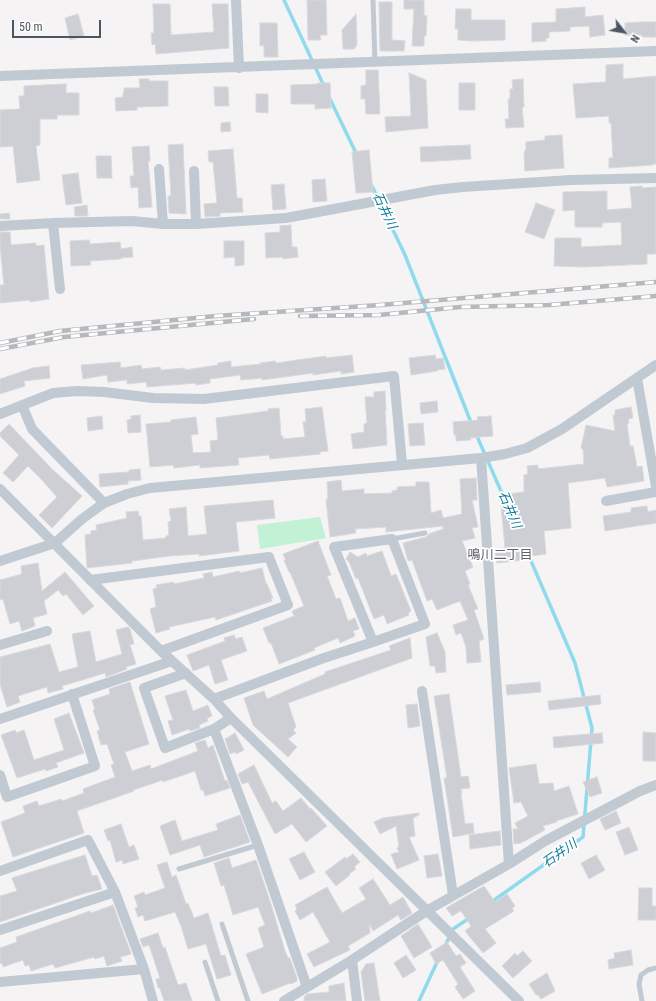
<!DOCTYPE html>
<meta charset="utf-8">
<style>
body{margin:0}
#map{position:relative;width:656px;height:1001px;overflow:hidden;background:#f5f3f3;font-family:"Roboto Condensed",sans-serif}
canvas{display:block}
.north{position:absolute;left:604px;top:12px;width:40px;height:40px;-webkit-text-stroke:3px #fff;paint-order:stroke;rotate:121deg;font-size:11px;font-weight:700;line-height:16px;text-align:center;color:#4a5661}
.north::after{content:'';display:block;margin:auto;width:14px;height:18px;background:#4a5661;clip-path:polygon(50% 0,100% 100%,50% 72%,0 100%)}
.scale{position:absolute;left:12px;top:20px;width:89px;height:18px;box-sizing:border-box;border:2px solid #4a5661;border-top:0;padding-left:5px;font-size:12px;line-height:14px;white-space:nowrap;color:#4a5661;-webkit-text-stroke:3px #fff;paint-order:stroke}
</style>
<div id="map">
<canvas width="656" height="1001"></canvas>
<div class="north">N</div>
<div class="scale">50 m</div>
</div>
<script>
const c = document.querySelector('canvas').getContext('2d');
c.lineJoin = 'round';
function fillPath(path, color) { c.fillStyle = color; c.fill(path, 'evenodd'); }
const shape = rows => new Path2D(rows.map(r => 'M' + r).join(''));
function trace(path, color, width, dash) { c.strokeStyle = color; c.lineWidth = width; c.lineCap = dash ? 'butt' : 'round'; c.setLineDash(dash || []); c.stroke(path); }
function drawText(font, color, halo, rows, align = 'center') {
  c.font = font + ' "Roboto Condensed","Noto Sans JP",sans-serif'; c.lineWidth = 3.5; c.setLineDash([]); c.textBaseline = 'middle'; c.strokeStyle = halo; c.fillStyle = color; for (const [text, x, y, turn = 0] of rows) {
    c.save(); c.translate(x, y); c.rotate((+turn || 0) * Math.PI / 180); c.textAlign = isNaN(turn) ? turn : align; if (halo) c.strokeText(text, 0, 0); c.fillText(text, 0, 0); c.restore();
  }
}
const green = shape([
 [320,517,326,538,260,549,257,525]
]);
const stream = shape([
 [284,0,324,86],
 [329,97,357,155],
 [371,184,405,255,472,425],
 [476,434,504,498],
 [490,903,583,837,592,728,575,663,528,554],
 [445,946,453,929,471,917],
 [419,1001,438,960]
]);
const building = shape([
 [307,0,326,0,327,35,320,35,321,40,308,40,307,0],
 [404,0,424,0,424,15,427,16,426,36,424,36,424,46,412,46,414,9,404,9,404,0],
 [379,2,392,2,392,40,405,41,404,51,380,51,379,2],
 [153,4,170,4,171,35,214,32,212,4,228,4,229,48,156,54,155,44,152,45,151,33,154,33,153,4],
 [585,7,585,17,603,15,605,35,590,37,589,26,570,27,570,31,549,32,549,38,546,38,546,41,532,42,532,23,556,22,556,9,585,7],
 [456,9,471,9,471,20,505,20,505,40,472,41,458,40,458,29,455,29,456,9],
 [78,14,84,36,70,40,65,18,78,14],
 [356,14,357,45,354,49,343,49,342,30,356,14],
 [642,22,656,22,656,37,642,37,642,35,625,35,625,23,642,22],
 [260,23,277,23,278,57,264,57,264,45,260,46,260,23],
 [623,64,623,79,656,76,656,164,653,164,653,165,609,168,609,158,613,158,611,123,609,123,609,116,576,118,573,84,606,82,606,65,623,64],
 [366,70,378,70,380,114,366,114,365,99,361,99,361,86,366,85,366,70],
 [409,73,426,80,428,128,386,132,385,117,411,116,409,73],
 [139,79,149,79,149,81,168,81,168,106,137,107,137,110,116,111,115,98,123,97,123,93,124,93,124,88,140,88,139,79],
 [523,79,524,107,522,107,524,127,506,128,505,119,509,119,508,99,510,99,510,89,513,89,512,80,523,79],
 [318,83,330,83,331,108,315,109,315,104,291,104,291,85,318,84,318,83],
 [459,83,475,83,475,110,459,110,459,83],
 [66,84,66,93,79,93,79,115,57,115,57,119,40,119,40,145,36,146,40,180,17,183,13,146,0,147,0,110,20,109,19,96,24,96,24,86,66,84],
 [214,87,228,87,229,106,215,106,214,87],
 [256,94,268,94,268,113,256,112,256,94],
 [230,122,231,131,221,132,221,123,230,122],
 [562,135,564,168,525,171,524,153,526,149,526,142,545,140,545,136,562,135],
 [183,144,186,214,169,213,168,196,171,196,168,145,183,144],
 [470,145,471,159,421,162,420,147,470,145],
 [149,146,150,161,148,161,152,207,139,208,138,187,131,188,130,176,134,176,132,147,149,146],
 [233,149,237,198,242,198,243,212,220,213,220,216,205,217,204,204,217,203,213,162,209,162,208,151,233,149],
 [369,150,373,192,356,193,352,152,369,150],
 [96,156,111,156,112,178,97,178,96,156],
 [78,173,82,203,66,205,62,175,78,173],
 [325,179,327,201,313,202,312,180,325,179],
 [284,184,286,209,273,210,271,185,284,184],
 [642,186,642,188,656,187,656,254,647,254,647,264,583,267,554,266,555,238,581,238,581,247,622,245,621,222,602,223,602,227,575,227,575,210,563,211,563,192,607,191,607,210,632,208,630,187,642,186],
 [536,203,555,210,544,239,525,232,536,203],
 [87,205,88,216,75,216,74,207,87,205],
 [9,213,10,219,0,219,0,214,9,213],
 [291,225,292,247,297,247,298,257,283,259,283,257,266,258,265,233,280,232,280,226,291,225],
 [0,232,10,232,11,245,36,243,36,246,44,245,49,299,30,302,30,300,0,303,0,285,4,285,0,246,0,232],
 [89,240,90,244,120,242,121,249,132,247,133,257,121,258,121,259,90,261,91,265,71,266,70,241,89,240],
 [224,241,244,241,244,265,235,266,235,257,224,258,224,241],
 [352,355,354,372,341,374,341,371,313,375,313,373,262,380,262,378,241,380,240,375,210,379,210,383,196,385,196,383,147,387,146,382,127,384,127,380,108,382,107,375,83,379,81,365,120,362,121,368,141,365,142,369,160,367,161,370,185,368,185,370,218,365,218,363,231,361,231,367,261,364,260,363,275,361,276,363,326,356,326,358,352,355],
 [435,355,436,359,443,358,445,369,437,370,437,371,411,375,409,358,435,355],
 [49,366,50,378,24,381,25,386,0,394,0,379,33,368,49,366],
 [385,391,386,410,385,410,387,445,353,449,351,434,364,432,364,424,367,423,365,397,374,397,374,392,385,391],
 [437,401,438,412,421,414,420,403,437,401],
 [322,407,328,451,320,452,320,454,270,459,269,455,238,458,239,465,200,468,200,465,174,468,173,465,150,467,146,424,171,422,171,420,196,417,198,434,191,435,193,453,211,452,210,441,218,440,216,418,268,411,268,409,279,408,281,436,283,436,283,439,305,437,303,422,306,422,305,409,322,407],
 [631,407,633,418,628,419,629,423,627,424,630,446,633,446,637,467,642,466,644,481,607,487,605,478,568,483,571,528,544,531,546,554,524,557,524,560,497,563,495,549,505,548,500,495,524,492,524,475,528,474,527,466,538,465,538,469,584,464,583,449,581,448,586,425,615,431,613,415,615,415,615,410,631,407],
 [140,415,141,432,128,433,127,420,131,419,131,416,140,415],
 [102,416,103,429,88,431,87,418,102,416],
 [491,416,493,436,470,438,471,440,456,441,456,435,454,435,453,422,478,420,477,417,491,416],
 [423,423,425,445,410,446,408,424,423,423],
 [9,424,52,469,82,496,52,528,39,515,57,497,41,479,28,466,13,482,3,473,19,455,0,436,0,433,9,424],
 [140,469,141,480,128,481,128,484,100,487,99,474,129,472,129,470,140,469],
 [476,478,477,500,472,500,478,527,472,528,475,538,462,541,473,567,465,571,470,584,468,585,478,609,474,610,484,639,479,641,481,662,467,663,466,647,461,633,456,635,453,625,468,620,460,601,437,610,432,599,427,601,412,560,408,561,403,543,426,537,429,534,443,529,443,526,386,532,386,527,355,529,356,533,330,537,326,499,328,499,327,482,341,480,342,491,364,489,364,494,392,493,392,491,397,490,397,487,416,486,416,482,429,482,431,513,441,510,443,518,462,514,460,479,476,478],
 [273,500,275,518,236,522,239,551,199,556,199,554,170,556,132,561,132,563,87,568,85,535,91,534,91,531,97,530,96,525,127,518,126,512,138,511,139,516,141,516,143,540,166,538,166,536,169,535,168,522,171,521,169,509,186,507,188,536,207,534,204,506,273,500],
 [647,506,648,512,656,510,656,523,605,531,603,516,631,512,631,508,647,506],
 [318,541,331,575,327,576,336,599,340,598,348,621,355,618,359,629,353,631,355,636,340,643,338,638,314,648,315,650,279,664,271,643,269,643,263,628,294,616,292,611,304,606,290,572,289,572,284,560,286,560,283,554,318,541],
 [382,551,391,576,396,574,411,611,408,613,409,615,387,624,384,615,374,619,358,578,356,579,349,562,346,559,350,552,358,557,366,553,367,556,382,551],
 [38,563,42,591,65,572,94,606,83,615,66,594,63,596,58,590,44,601,47,614,33,618,35,626,22,631,19,621,10,624,3,599,0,600,0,580,22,574,21,566,38,563],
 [262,568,266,584,267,584,273,598,271,598,272,601,216,620,215,617,169,627,170,629,156,633,150,609,156,607,153,589,157,588,156,585,174,582,174,584,204,578,203,574,212,572,213,577,239,571,240,573,262,568],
 [128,627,130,629,134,644,130,645,136,664,126,667,127,669,106,677,105,673,62,686,63,689,48,693,47,687,18,696,20,702,7,707,0,684,0,657,50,644,59,672,78,667,72,634,90,631,96,662,122,654,116,630,128,627],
 [437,633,445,652,446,672,436,673,435,666,430,666,426,637,437,633],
 [234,635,236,639,242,637,247,651,221,660,228,680,215,684,209,665,193,671,187,655,225,641,224,638,234,635],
 [410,638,412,658,288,703,296,727,293,730,296,733,288,739,297,747,288,757,253,725,244,698,264,691,267,699,325,674,325,672,391,650,389,646,410,638],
 [130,682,149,744,125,752,132,771,150,765,151,769,198,751,195,743,205,740,208,748,213,745,225,781,227,780,230,788,205,796,203,790,201,790,195,771,163,782,163,780,133,790,134,791,77,811,84,833,13,857,1,822,25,813,23,806,37,801,39,806,61,799,62,801,84,793,83,789,115,777,111,765,114,764,107,744,101,745,97,731,100,730,93,710,95,709,92,700,110,694,109,689,130,682],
 [540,682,541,692,507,695,506,685,540,682],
 [186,690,193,711,208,705,212,716,207,718,208,721,199,725,200,728,190,731,189,729,172,735,168,721,173,720,165,696,186,690],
 [449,694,461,777,468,776,470,788,461,789,462,793,461,793,465,824,473,823,474,833,453,837,444,778,447,778,434,696,449,694],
 [600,695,601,704,549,710,548,701,600,695],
 [417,704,420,726,408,728,406,705,417,704],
 [69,713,84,753,56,763,58,767,46,771,45,769,17,778,1,735,15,730,16,733,24,730,34,760,64,750,54,719,69,713],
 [643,732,656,733,656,761,643,761,643,732],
 [235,733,244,750,236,754,235,752,230,754,225,739,235,733],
 [602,733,603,743,554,748,553,737,602,733],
 [536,764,539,784,553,783,554,791,569,786,578,814,556,821,557,822,543,826,545,830,521,843,514,844,513,829,518,829,515,823,528,816,521,802,514,803,509,768,536,764],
 [254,765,272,803,276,801,283,811,301,798,310,809,311,808,327,826,306,842,292,824,275,834,248,782,242,784,238,774,254,765],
 [597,777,602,793,590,797,583,782,597,777],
 [616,811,621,823,605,830,600,819,616,811],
 [419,813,419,815,413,818,415,836,409,837,419,860,397,869,391,854,399,852,397,848,399,847,396,826,380,834,374,822,383,818,419,813],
 [240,815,250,842,204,857,200,845,170,855,160,826,175,820,182,841,218,830,216,824,240,815],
 [121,824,129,847,134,845,139,859,123,864,122,860,116,862,110,840,108,841,104,830,121,824],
 [629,827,638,850,625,855,616,832,629,827],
 [500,831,501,845,470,849,469,835,500,831],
 [304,852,315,872,300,880,289,859,304,852],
 [353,854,360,862,354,867,356,869,349,874,350,875,336,886,325,872,345,857,346,859,353,854],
 [438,854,442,876,427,878,424,856,438,854],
 [85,855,92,876,97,875,102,889,82,894,0,922,0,896,17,891,12,878,85,855],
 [596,855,605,870,589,879,581,863,596,855],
 [229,858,232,868,256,860,270,901,285,951,288,958,290,958,297,978,297,981,291,984,290,983,262,994,246,954,264,947,258,928,265,925,258,907,233,915,224,885,221,886,214,863,229,858],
 [167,862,172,877,176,875,186,904,188,903,194,918,208,913,221,956,225,955,231,975,217,979,206,944,188,949,181,926,175,912,145,921,143,915,138,917,135,908,138,907,134,896,144,892,145,895,165,888,157,865,167,862],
 [373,879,390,905,403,897,412,913,401,920,398,915,373,931,369,924,370,933,348,946,350,950,314,967,307,954,330,942,313,912,300,920,295,911,297,909,295,905,327,887,342,913,366,899,359,888,373,879],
 [484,886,495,902,507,894,515,906,512,908,514,911,485,929,496,943,483,953,465,931,471,926,461,911,452,916,446,908,484,886],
 [639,888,652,888,652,906,656,906,656,920,638,920,639,888],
 [113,905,130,951,131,954,120,957,122,961,107,966,104,956,95,959,94,957,55,968,53,964,31,971,29,965,25,966,23,960,3,967,2,963,0,964,0,948,17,942,16,937,90,911,91,913,113,905],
 [418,924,432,947,414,958,401,936,418,924],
 [158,933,163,948,165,947,178,985,186,983,192,1001,164,1001,160,988,158,988,156,979,160,978,149,945,143,947,140,939,158,933],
 [447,942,456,956,460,954,466,963,460,967,475,991,463,999,455,987,458,984,443,960,436,964,430,953,447,942],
 [631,950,633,965,609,969,608,960,615,958,614,953,631,950],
 [523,951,532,961,513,978,502,966,515,953,517,956,523,951],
 [406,955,416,970,403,978,394,963,406,955],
 [374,963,380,1001,365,1001,361,972,366,964,374,963],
 [547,973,555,991,541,999,538,995,536,995,529,984,547,973],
 [344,983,346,1001,304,1001,304,997,307,994,329,992,329,986,344,983]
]);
const lane = shape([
 [373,0,375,62],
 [392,539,425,533],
 [179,869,258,845],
 [222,924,248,1001],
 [205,962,218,1001],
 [642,1001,639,984,641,975,648,970,656,968]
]);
const street = shape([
 [236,0,239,68],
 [0,76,656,51],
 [159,169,163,224],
 [194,171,196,224],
 [53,223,60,289],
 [0,226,53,223,132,221,163,224,196,224,286,218,435,190,463,187,571,180,656,178],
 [637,378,656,487],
 [22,405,32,429,104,503],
 [0,414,53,393,77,391,104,392,153,398,204,399,394,376,402,464],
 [481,458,509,864],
 [0,489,161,651,214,699,231,718,519,1001],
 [606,501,656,492],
 [0,561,55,543,82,519,104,503,127,494,150,488,481,458,505,454,527,448,562,429,656,365],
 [90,580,269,557,288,605,161,651],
 [0,645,47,631],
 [186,673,144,688,165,748,214,729,231,718],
 [422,691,453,895],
 [214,699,321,659,373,642,425,624,392,539,334,547,373,642],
 [0,719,172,661],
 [214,729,258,845,307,987],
 [0,775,7,797,95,766,72,694],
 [0,871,88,840,115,892,144,969,153,1001],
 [0,930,115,892],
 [352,960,357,1001],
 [0,982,144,969],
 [284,1001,352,960,428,910,509,864,545,841,640,791,656,785]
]);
const rail = shape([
 [300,316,379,315,460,307,549,305,656,296],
 [0,343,60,331,216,316,380,305,656,282],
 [0,349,64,337,254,319]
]);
const waterNames = [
 ["石井川",384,211,65],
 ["石井川",509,510,67],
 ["石井川",560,854,-35]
];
const neighbourhoodNames = [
 ["鳴川二丁目",500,556]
];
fillPath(green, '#c3f1d5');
trace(stream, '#90daee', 3.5);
fillPath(building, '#cdcfd5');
trace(building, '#d7d9de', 1);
trace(lane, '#c1cad2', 5);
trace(street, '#c1cad2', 10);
trace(rail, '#b5b8bd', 4.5);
trace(rail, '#fff', 3, [9]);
drawText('italic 13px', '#0c7c9b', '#fff', waterNames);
drawText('13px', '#5f6368', '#fff', neighbourhoodNames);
</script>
